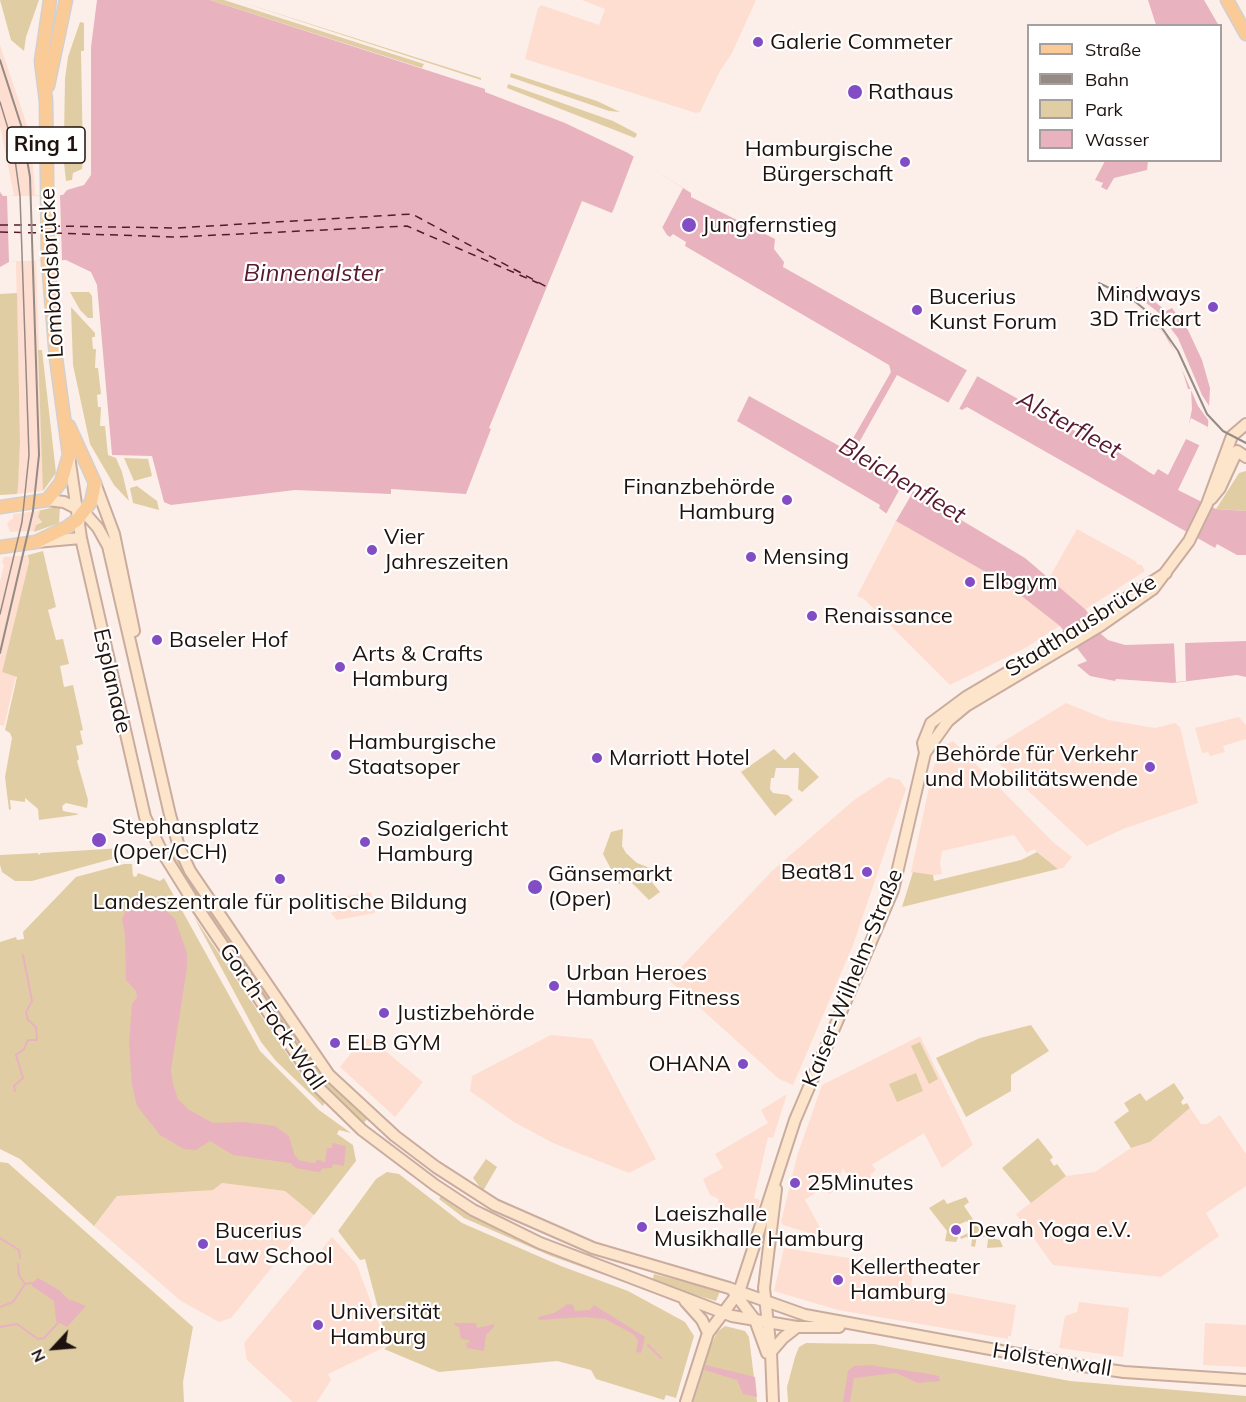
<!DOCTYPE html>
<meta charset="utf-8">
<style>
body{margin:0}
#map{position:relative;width:1246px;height:1402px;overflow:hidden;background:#fcefe9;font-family:Mulish,sans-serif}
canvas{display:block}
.legend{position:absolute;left:1027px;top:24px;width:195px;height:138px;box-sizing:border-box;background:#fff;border:2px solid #a5a09f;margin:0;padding:8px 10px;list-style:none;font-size:18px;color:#1d120e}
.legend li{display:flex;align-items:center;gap:12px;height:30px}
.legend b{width:30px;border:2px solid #a5a09f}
.north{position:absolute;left:24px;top:1318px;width:60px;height:60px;-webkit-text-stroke:4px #fff;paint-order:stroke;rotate:244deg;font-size:16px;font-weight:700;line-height:24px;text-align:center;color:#1d120e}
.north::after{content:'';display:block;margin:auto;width:21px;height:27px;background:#1d120e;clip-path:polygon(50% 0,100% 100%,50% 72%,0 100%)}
</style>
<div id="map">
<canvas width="1246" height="1402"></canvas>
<ul class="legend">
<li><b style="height:8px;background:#fbcb97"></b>Straße</li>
<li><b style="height:8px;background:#968a85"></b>Bahn</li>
<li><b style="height:16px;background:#e1cda3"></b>Park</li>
<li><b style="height:16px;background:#e8b3bf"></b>Wasser</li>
</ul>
<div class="north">N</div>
</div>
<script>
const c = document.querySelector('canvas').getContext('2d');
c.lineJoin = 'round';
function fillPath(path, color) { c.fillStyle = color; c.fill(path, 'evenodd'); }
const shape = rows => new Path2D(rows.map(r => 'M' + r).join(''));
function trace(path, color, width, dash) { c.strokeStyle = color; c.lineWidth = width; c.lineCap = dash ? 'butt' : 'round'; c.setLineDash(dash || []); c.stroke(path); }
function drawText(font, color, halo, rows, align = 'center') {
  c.font = font + ' Mulish,sans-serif'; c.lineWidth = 4.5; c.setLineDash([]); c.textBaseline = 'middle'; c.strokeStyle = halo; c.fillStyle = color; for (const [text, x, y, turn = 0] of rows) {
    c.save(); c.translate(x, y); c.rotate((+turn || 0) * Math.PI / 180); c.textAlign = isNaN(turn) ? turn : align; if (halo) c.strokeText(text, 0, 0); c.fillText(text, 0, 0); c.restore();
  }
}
const built = shape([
 [582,0,756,0,732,53,720,71,700,112,696,113,525,59,538,8,541,5,599,25,605,9],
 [0,45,31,137,35,195,14,196,0,126],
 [36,261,44,486,43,491,17,494,20,442,16,262],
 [37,511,40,511,39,516,42,521,36,525,36,531,10,532,7,523,13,518,13,514],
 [896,521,1005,583,1026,599,1051,580,1049,578,1077,529,1137,562,1136,564,1142,565,1145,571,1027,647,950,685,864,599,857,596],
 [28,555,29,562,2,672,16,676,4,726,0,725,0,582,4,565,2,562,4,557],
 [1066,703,1108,720,1155,728,1175,723,1180,727,1198,803,1123,829,1087,846,990,755,996,746],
 [1239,717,1246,725,1246,739,1223,746,1225,752,1210,756,1208,752,1202,753,1195,728],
 [953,741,1053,842,1072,857,1063,868,1058,869,1034,849,1027,853,1014,835,942,851,940,863,942,874,928,876,911,872,933,769,941,748],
 [889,777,900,780,906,789,853,945,793,1085,779,1079,669,980,772,871,854,800],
 [371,892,375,913,337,920,331,913,339,910,337,898],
 [551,1035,592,1039,656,1159,629,1173,553,1143,514,1122,470,1091,472,1076],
 [920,1036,973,1145,942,1168,924,1133,873,1164,871,1163,876,1170,870,1175,875,1183,858,1192,843,1168,840,1176,845,1184,829,1194,822,1188,805,1200,823,1233,819,1236,783,1225,781,1222,797,1156,822,1085],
 [363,1038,372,1040,423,1082,395,1117,340,1067],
 [787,1094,773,1138,768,1137,754,1198,760,1200,756,1216,717,1205,719,1199,710,1195,703,1179,723,1168,715,1154,768,1123,761,1110],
 [1190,1108,1201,1124,1207,1124,1220,1115,1246,1154,1246,1186,1206,1213,1219,1236,1161,1277,1053,1265,1016,1214,1066,1176,1095,1172,1131,1148,1150,1142],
 [222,1183,285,1191,314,1215,231,1318,219,1322,181,1301,94,1226,117,1196],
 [332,1237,357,1265,387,1346,328,1374,331,1380,317,1402,293,1402,247,1360,244,1343],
 [784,1248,914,1268,911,1286,1016,1305,1011,1336,1008,1336,1008,1339,838,1310,774,1291],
 [1079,1302,1129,1308,1123,1357,1059,1348,1065,1316,1077,1312],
 [1205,1323,1246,1325,1246,1367,1203,1365]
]);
const green = shape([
 [0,0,39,0,26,37,24,51,11,40],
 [210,0,224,0,424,64,422,68],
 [235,0,481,78,481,80],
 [80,22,84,23,84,51,81,51,83,159,82,169,73,173,72,180,66,181,63,154,68,150,64,137,65,79,68,57],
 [511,73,597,101,620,112,609,111,510,77],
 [508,84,613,121,634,132,637,134,635,138,507,88],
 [70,292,89,292,92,296,93,318,88,318,80,310],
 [17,293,20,442,18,487,17,494,0,495,0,294],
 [71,307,95,333,95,337,92,337,93,349,96,349,95,368,98,368,101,394,97,395,98,407,101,407,100,426,105,426,108,455,116,458,122,472,129,501,114,485,90,444,73,365],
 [38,350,42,350,56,473,43,491],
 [124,458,148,459,152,476,134,481],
 [1246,471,1246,511,1216,509,1239,473],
 [137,486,157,501,159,510,133,503,130,488],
 [60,506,59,523,34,532,36,525,42,522,38,517,40,511,37,511],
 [43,551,56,607,48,610,56,640,63,639,69,664,60,666,64,687,73,685,83,730,80,731,83,744,76,746,79,759,77,761,88,800,87,808,66,803,62,806,63,811,79,814,76,815,39,820,38,809,25,798,25,802,10,800,11,809,9,810,5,777,12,738,10,733,5,730,17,677,2,672,29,562,28,555],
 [774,749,785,760,794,752,819,777,802,792,798,789,799,768,776,768,774,778,771,778,770,789,773,793,788,795,793,800,775,816,741,772],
 [623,829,622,846,626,853,637,863,653,869,646,875,660,892,649,900,629,880,619,884,603,854,611,832],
 [122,848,123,856,32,881,15,881,2,872,0,865,0,855,38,853,39,855,41,853],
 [175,851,187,876,315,1066,368,1118,363,1124,317,1081,167,852],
 [1037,852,1058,869,902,907,913,872,933,875,934,881,1021,860],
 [124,864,132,864,133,876,136,877,138,873,160,881,164,878,260,1051,319,1110,351,1133,339,1130,337,1134,353,1145,356,1161,314,1215,285,1191,222,1183,213,1190,117,1196,94,1226,20,1159,0,1149,0,942,16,937,17,940,24,939,23,932,76,877],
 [194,917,304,1079,325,1102,323,1106,276,1061,261,1042],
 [1031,1025,1049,1051,1011,1075,1011,1091,966,1117,936,1058,980,1038],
 [920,1042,938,1079,929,1084,911,1046],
 [916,1073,923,1091,897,1102,889,1084],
 [1174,1083,1184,1098,1181,1102,1183,1105,1187,1103,1190,1108,1150,1142,1131,1148,1114,1122,1129,1111,1124,1103,1140,1093,1146,1101],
 [1038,1138,1053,1157,1050,1160,1054,1166,1057,1164,1066,1176,1031,1203,1002,1168],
 [486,1159,497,1167,483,1191,473,1178],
 [0,1162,8,1163,193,1327,183,1382,184,1402,0,1402],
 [387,1172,399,1174,462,1223,561,1266,628,1291,685,1322,694,1336,676,1398,666,1395,664,1400,596,1379,591,1370,557,1361,439,1372,384,1349,388,1346,365,1259,360,1260,338,1231,376,1179],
 [441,1196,534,1245,610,1277,551,1256,464,1218,439,1199],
 [966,1197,969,1202,964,1206,977,1225,984,1223,983,1226,989,1236,994,1233,995,1239,1000,1240,1003,1247,987,1248,988,1239,985,1237,977,1236,975,1247,971,1246,972,1239,966,1237,961,1239,960,1237,972,1231,967,1221,953,1227,958,1238,956,1242,945,1241,947,1231,929,1208,944,1199,947,1204],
 [654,1274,720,1291,716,1301,652,1282],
 [725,1326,745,1331,749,1337,757,1402,693,1402,710,1347,717,1332],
 [806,1343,874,1344,1070,1381,1246,1396,1246,1402,788,1402,787,1387,795,1357,799,1347]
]);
const water = shape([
 [97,0,210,0,485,89,485,92,565,123,628,153,691,193,691,197,775,239,774,249,784,262,783,267,1091,440,1093,436,1149,472,1154,475,1158,469,1168,475,1186,439,1192,409,1191,389,1188,389,1179,360,1165,335,1145,312,1128,299,1137,287,1166,311,1172,308,1188,330,1202,360,1210,388,1208,427,1178,490,1216,509,1246,511,1246,555,1237,555,1217,544,1215,548,967,407,962,410,897,375,852,455,1025,558,1086,610,1101,634,1108,640,1125,645,1246,641,1246,677,1237,675,1173,683,1116,679,1115,681,1090,676,1077,665,1087,661,1060,626,1005,583,896,521,879,508,880,505,737,421,749,396,843,448,841,453,844,454,891,372,889,365,685,246,686,242,673,234,670,237,667,235,662,227,613,210,612,213,582,201,489,428,491,429,466,494,391,489,391,494,295,490,171,505,164,502,152,456,112,455,97,285,91,272,66,260,9,262,0,267,0,192,3,196,63,195,67,190,84,185,91,175,91,47],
 [1148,0,1246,0,1246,15,1221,30,1220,26,1156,25],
 [1105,161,1105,160,1148,161,1147,170,1114,178,1107,190,1101,187,1103,183,1095,180],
 [145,897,153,898,175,919,187,953,187,968,171,1070,173,1084,178,1099,189,1110,213,1123,244,1122,275,1126,289,1136,297,1164,233,1155,210,1141,196,1150,184,1149,160,1135,137,1106,132,1085,129,1042,132,1004,137,997,136,991,126,980,125,935,122,919,130,902],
 [332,1143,346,1146,344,1166,333,1164,332,1168,312,1169,317,1161,325,1162,327,1148,332,1148],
 [38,1278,59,1290,70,1301,72,1300,86,1306,67,1327,56,1321,54,1301,32,1286,32,1283],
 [568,1304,573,1305,575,1311,590,1310,594,1305,645,1337,641,1353,636,1352,638,1340,633,1334,605,1319,583,1317,539,1320,538,1317,554,1313],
 [454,1323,476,1323,477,1328,494,1324,494,1327,486,1335,484,1351,467,1348,466,1343,469,1343,469,1340,461,1339,459,1327,455,1326],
 [706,1365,755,1377,757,1397,743,1394,737,1380,704,1370],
 [870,1365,930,1374,939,1376,940,1381,918,1383,896,1373,854,1378,850,1402,843,1402,848,1371,854,1366]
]);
const pier = shape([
 [1204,0,1246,0,1246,17,1222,31],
 [634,156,683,188,662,228,613,211],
 [60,195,62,260,9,262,7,196],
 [1131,291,1159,313,1178,338,1202,395,1213,412,1211,424,1198,406,1168,338,1148,315,1127,298],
 [967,370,978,375,958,411,947,405],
 [1191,418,1208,427,1201,446,1184,438],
 [902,485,913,492,896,521,886,514],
 [1185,642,1186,681,1176,682,1174,643]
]);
const stream = shape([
 [15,1091,14,1086,23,1078,16,1055,24,1049,28,1040,37,1040,36,1027,28,1020,26,1012,32,1001,23,955],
 [0,1238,19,1250,20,1258],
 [18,1264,19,1275,25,1284,32,1283],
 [0,1307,13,1302,25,1284],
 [0,1327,17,1324,38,1339,44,1338,58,1323],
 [648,1345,661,1358]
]);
const canal = shape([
 [292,1158,297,1164,318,1168,319,1164]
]);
const ferry = shape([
 [0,225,41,225],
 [52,226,176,228,412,214,547,287],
 [0,232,43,233],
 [54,233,176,237,407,226,538,283]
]);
const secondary = shape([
 [69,456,81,538,145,817,161,850,191,898,320,1089,362,1130,435,1185,473,1210,540,1243,732,1316,797,1327,839,1327],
 [95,483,114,534,134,631],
 [1211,499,1220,488,1237,451,1246,457],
 [47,500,64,502,84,512,98,528,108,546,170,815,179,847,190,871,329,1075,395,1136,436,1167,495,1205,593,1248,729,1288,805,1315,1083,1366,1124,1372,1246,1380],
 [36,542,81,538],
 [925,753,948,721,966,706,1100,626,1153,589,1189,541,1207,504,1232,436,1246,424],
 [733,1291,755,1320,767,1353],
 [685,1301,702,1320,708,1333],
 [771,1352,783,1338,797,1327],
 [686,1402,708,1333,739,1292,795,1120,893,890,925,753,923,743,931,723,966,697,1067,637,1166,573],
 [773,1402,771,1352,764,1288,776,1189]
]);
const primary = shape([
 [1227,0,1246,34],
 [48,86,66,0],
 [0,507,47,500,61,482,69,455,56,358,48,261,46,101,41,61,50,0],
 [0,547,36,542,67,527,77,520,91,502,95,483,69,426]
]);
const tram = shape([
 [0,102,13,145,20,196,29,455,22,522,0,614]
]);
const rail = shape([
 [0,60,21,125,30,177,39,455,33,511,0,653],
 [1099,283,1132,299,1155,318,1178,351,1207,414,1223,431,1246,443]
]);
const markers = [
 [758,42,6,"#814cc4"],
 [855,92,8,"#814cc4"],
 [905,162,6,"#814cc4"],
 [689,225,8,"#814cc4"],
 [1213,307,6,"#814cc4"],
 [917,310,6,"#814cc4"],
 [787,500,6,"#814cc4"],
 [372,550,6,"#814cc4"],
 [751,557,6,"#814cc4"],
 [970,582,6,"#814cc4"],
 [812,616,6,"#814cc4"],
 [157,640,6,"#814cc4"],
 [340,667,6,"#814cc4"],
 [336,755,6,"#814cc4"],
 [597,758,6,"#814cc4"],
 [1150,767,6,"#814cc4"],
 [99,840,8,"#814cc4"],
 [365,842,6,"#814cc4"],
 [867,872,6,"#814cc4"],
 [280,879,6,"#814cc4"],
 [535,887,8,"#814cc4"],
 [554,986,6,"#814cc4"],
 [384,1013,6,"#814cc4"],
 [335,1043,6,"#814cc4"],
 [743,1064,6,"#814cc4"],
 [795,1183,6,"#814cc4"],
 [642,1227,6,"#814cc4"],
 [956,1230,6,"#814cc4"],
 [203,1244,6,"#814cc4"],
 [838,1280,6,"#814cc4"],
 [318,1325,6,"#814cc4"]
];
const shields = [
 [46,145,78]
];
const shieldNames = [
 ["Ring 1",46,145]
];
const poiNames = [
 ["Galerie Commeter",770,42],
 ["Rathaus",868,92],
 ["Hamburgische",893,149,"right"],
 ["Bürgerschaft",893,174,"right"],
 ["Jungfernstieg",702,225],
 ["Mindways",1201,294,"right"],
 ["3D Trickart",1201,319,"right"],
 ["Bucerius",929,297],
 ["Kunst Forum",929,322],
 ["Finanzbehörde",775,487,"right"],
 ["Hamburg",775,512,"right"],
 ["Vier",384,537],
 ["Jahreszeiten",384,562],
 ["Mensing",763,557],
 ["Elbgym",982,582],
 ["Renaissance",824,616],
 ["Baseler Hof",169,640],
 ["Arts & Crafts",352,654],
 ["Hamburg",352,679],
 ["Hamburgische",348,742],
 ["Staatsoper",348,767],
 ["Behörde für Verkehr",1138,754,"right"],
 ["und Mobilitätswende",1138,779,"right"],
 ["Marriott Hotel",609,758],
 ["Stephansplatz",112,827],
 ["(Oper/CCH)",112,852],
 ["Sozialgericht",377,829],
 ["Hamburg",377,854],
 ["Beat81",855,872,"right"],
 ["Gänsemarkt",548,874],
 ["(Oper)",548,899],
 ["Landeszentrale für politische Bildung",280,902,"center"],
 ["Urban Heroes",566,973],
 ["Hamburg Fitness",566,998],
 ["Justizbehörde",396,1013],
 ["ELB GYM",347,1043],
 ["OHANA",731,1064,"right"],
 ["25Minutes",807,1183],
 ["Laeiszhalle",654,1214],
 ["Musikhalle Hamburg",654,1239],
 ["Devah Yoga e.V.",968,1230],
 ["Bucerius",215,1231],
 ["Law School",215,1256],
 ["Kellertheater",850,1267],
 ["Hamburg",850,1292],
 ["Universität",330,1312],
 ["Hamburg",330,1337]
];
const streetNames = [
 ["Lombardsbrücke",52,273,-93],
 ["Stadthausbrücke",1081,626,-32],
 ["Esplanade",112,681,77],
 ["Kaiser-Wilhelm-Straße",853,978,-68],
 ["Gorch-Fock-Wall",272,1017,56],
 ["Holstenwall",1052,1360,9]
];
const waterNames = [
 ["Binnenalster",313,274],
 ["Alsterfleet",1069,425,29],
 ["Bleichenfleet",902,481,31]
];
fillPath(built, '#feded0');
fillPath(green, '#e1cda3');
fillPath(water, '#e8b3bf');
fillPath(pier, '#fcefe9');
trace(stream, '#e8b3bf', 2);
trace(canal, '#e8b3bf', 8);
trace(ferry, '#57192e', 1.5, [8, 6]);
trace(secondary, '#caac9f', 14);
trace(primary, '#d2d0cf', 15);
trace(secondary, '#fde5cb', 10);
trace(primary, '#fbcb97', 12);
trace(tram, '#968a85', 1.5);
trace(rail, '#968a85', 2);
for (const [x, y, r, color] of markers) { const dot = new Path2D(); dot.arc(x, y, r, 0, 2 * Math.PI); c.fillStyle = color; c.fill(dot); trace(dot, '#fff', 2); }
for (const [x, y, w] of shields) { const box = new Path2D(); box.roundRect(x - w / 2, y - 18, w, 36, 4.5); c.fillStyle = '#fff'; c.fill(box); trace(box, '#1d120e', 1.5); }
drawText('bold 21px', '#1d120e', null, shieldNames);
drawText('22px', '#1d120e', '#fff', poiNames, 'left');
drawText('22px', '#1d120e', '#fff', streetNames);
drawText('italic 24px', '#57192e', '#fff', waterNames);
</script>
